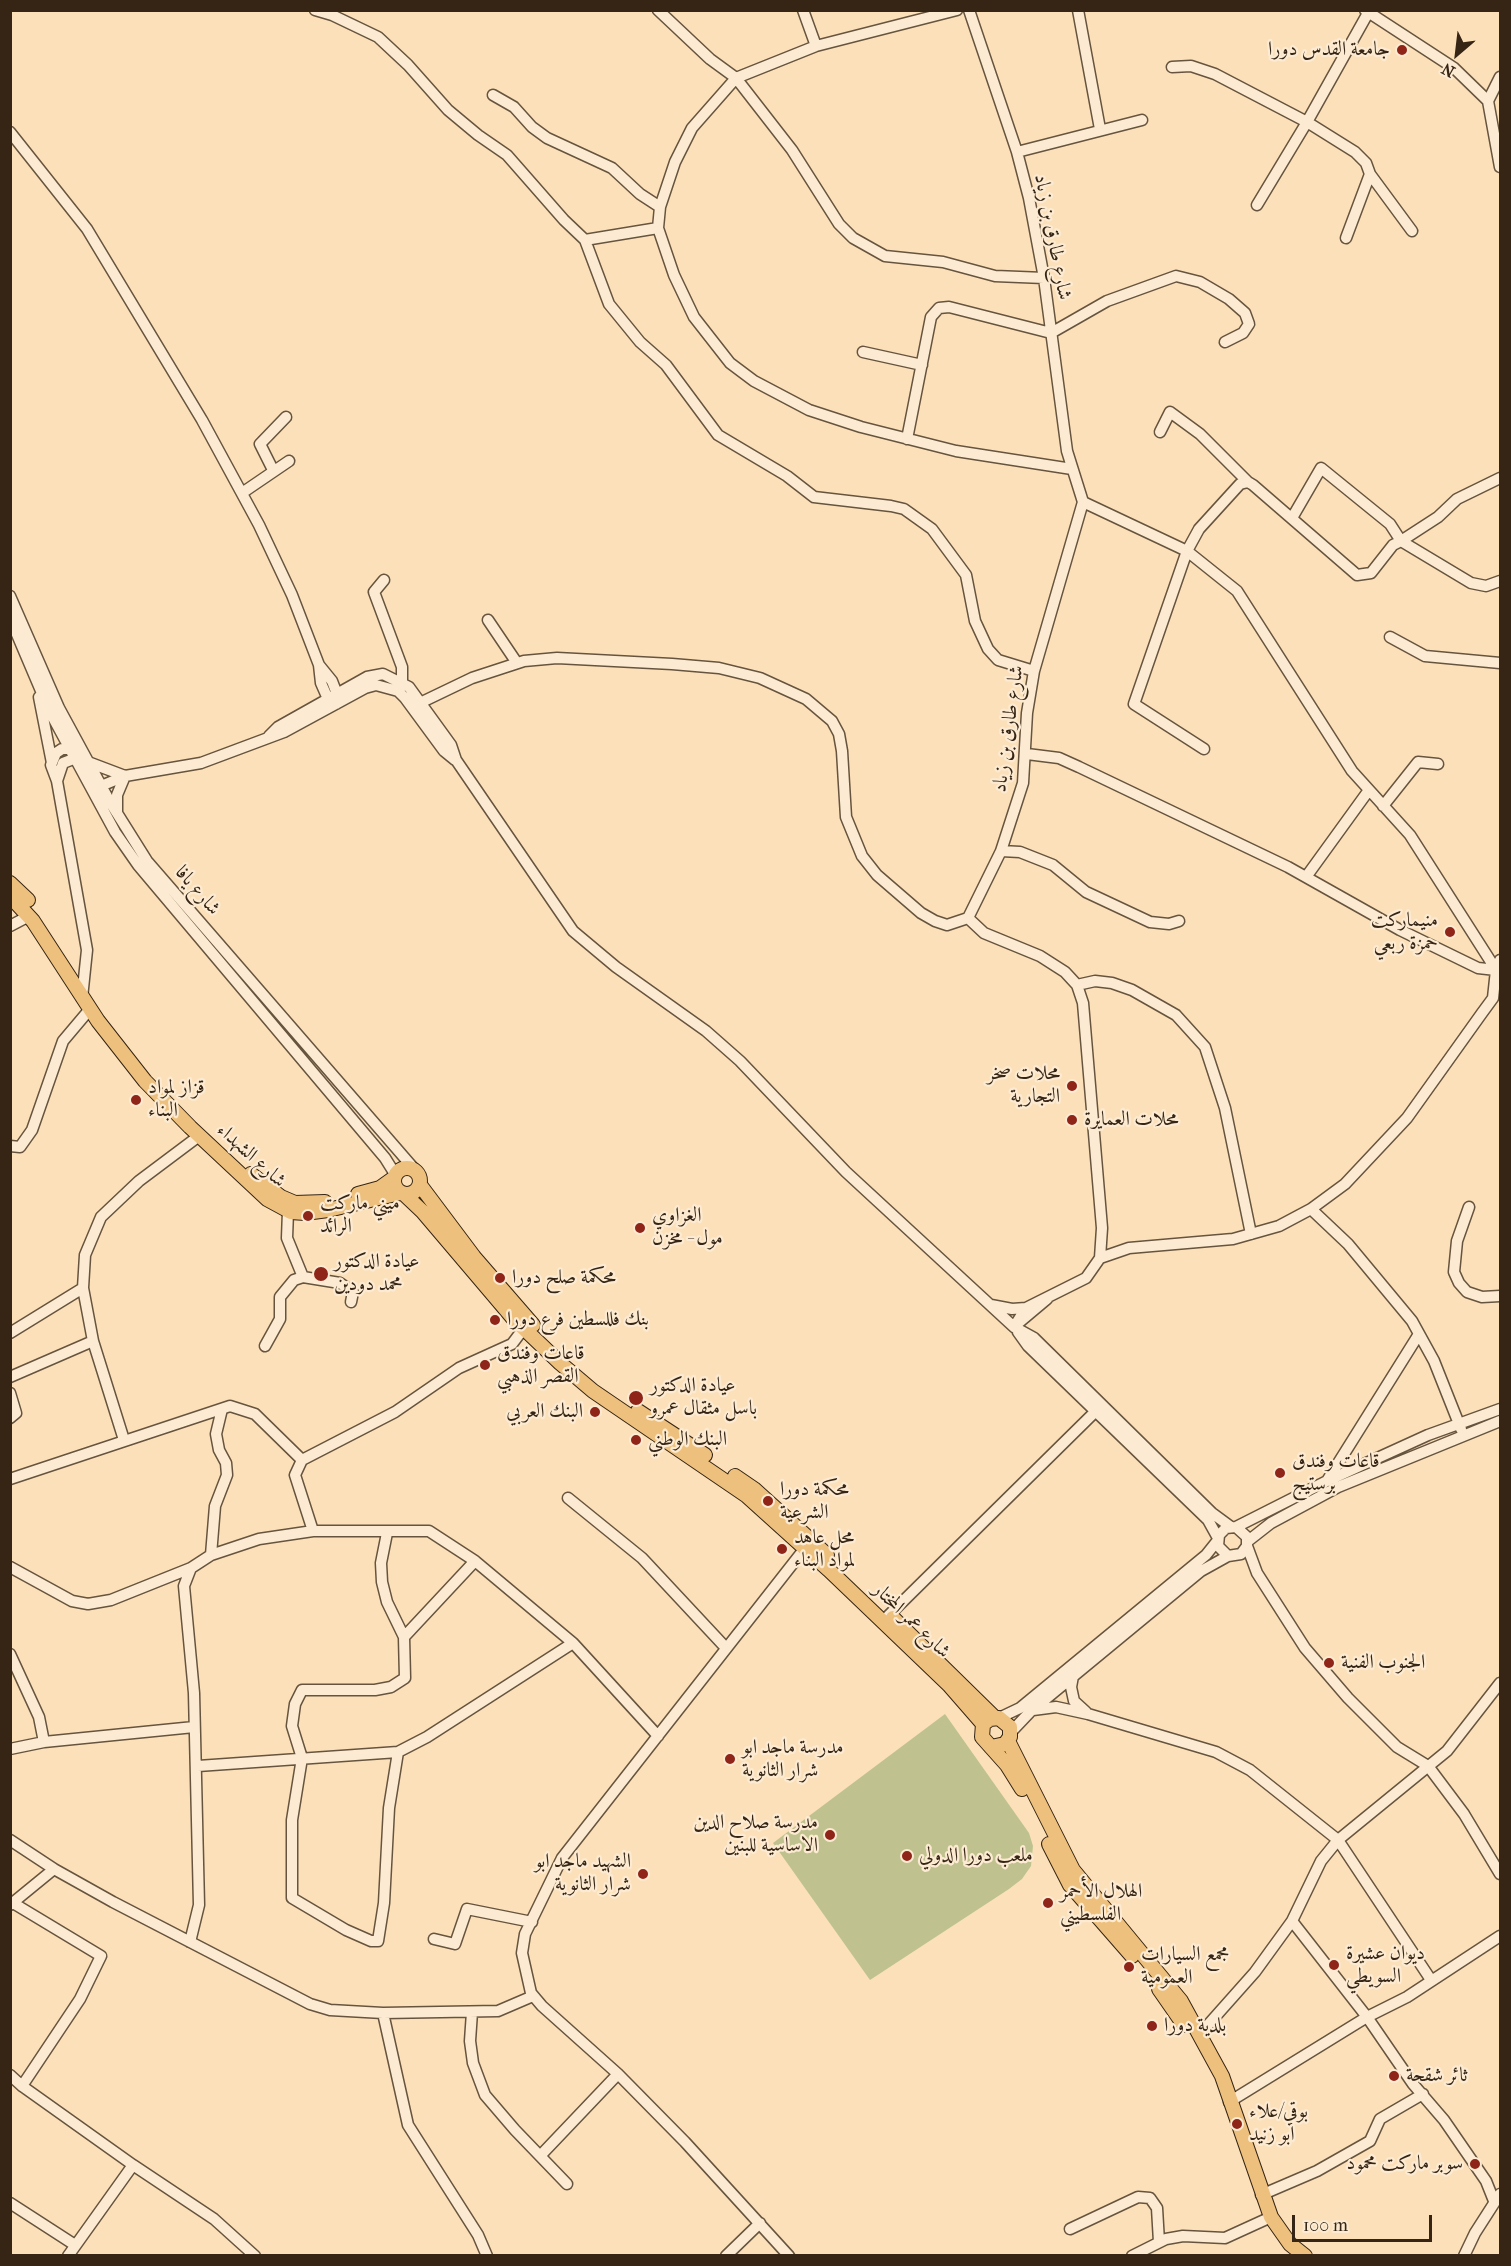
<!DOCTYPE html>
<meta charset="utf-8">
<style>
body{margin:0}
#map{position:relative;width:1511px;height:2266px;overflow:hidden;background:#fbe0ba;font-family:"IM FELL French Canon",serif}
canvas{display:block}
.frame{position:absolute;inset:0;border:12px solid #362514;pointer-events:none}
.north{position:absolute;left:1427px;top:24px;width:60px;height:60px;-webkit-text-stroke:4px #fcebd2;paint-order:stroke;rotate:208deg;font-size:16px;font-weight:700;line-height:24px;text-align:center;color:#362514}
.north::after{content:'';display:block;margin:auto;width:21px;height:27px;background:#362514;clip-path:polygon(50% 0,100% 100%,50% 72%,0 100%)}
.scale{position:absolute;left:1292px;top:2215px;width:140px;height:27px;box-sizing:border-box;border:3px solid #362514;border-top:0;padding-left:8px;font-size:18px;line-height:21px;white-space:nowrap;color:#362514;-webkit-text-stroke:4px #fcebd2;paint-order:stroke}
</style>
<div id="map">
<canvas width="1511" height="2266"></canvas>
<div class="frame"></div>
<div class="north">N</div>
<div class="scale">100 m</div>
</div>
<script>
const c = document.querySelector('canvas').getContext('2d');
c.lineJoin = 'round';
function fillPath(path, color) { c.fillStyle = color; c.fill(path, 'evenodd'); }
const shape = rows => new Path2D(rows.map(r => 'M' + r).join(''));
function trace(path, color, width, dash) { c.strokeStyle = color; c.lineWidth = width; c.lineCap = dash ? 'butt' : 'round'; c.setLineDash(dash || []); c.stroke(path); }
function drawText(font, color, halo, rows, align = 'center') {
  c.font = font + ' "IM FELL French Canon",Amiri,serif'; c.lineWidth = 4.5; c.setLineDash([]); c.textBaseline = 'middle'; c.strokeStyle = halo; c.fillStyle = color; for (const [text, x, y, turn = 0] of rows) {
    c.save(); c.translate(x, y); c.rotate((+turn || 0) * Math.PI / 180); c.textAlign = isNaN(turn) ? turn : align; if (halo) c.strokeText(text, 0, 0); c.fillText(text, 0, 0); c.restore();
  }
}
const green = shape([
 [945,1714,1029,1833,1033,1846,1031,1866,1022,1879,1009,1889,870,1980,773,1843]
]);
const minor = shape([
 [315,10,332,15,378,37,408,65,448,110,478,135,507,155,564,220,585,240,609,304,640,342,666,365,718,435,787,476,814,497,891,506,904,509,932,529,966,575,975,621,988,649,998,660,1034,671],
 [658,10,710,59,736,78,792,150,839,224,853,238,885,256,943,262,995,276,1044,278],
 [803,10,816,46],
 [957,10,816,46,736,78,692,128,675,162,660,207,658,228,674,275,694,317,730,363,754,381,809,410,861,427,956,451,1072,469],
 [969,10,1017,152,1029,198,1044,278,1067,451,1083,502,1034,671,1027,713,1023,783,1001,851,968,918,984,933,1040,956,1065,972,1077,985,1083,1003,1102,1228,1100,1258,1086,1278,1026,1308,1014,1327],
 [1078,10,1100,129],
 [1365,10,1454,68,1488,101,1500,167],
 [1172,67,1191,66,1215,74,1307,122,1355,152,1366,163,1370,174,1346,238],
 [493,95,514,107,532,127,547,138,612,168,640,194,660,207],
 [1488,101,1500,77],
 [10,132,87,229,202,420,259,525,292,595,319,665,321,683,328,699,336,704,337,694,332,681,319,665],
 [1017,152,1142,120],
 [1370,174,1412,231],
 [1257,205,1307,122,1368,13],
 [585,240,658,228],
 [863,352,922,365],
 [1160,432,1170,412,1200,434,1248,482],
 [907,439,931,317,939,308,949,307,1051,333,1107,301,1176,276,1200,282,1229,299,1245,313,1249,324,1243,333,1225,342],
 [273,470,260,444,286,417],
 [242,493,289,461],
 [1083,502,1187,551,1237,591,1352,771,1410,835,1500,976],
 [1292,518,1321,468,1390,524,1401,541,1438,517,1457,499,1500,478],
 [384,580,374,592,402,667,402,681],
 [10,596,59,708,110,802,147,861,416,1171],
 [10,618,50,712,115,832,138,865,385,1158,395,1174],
 [488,620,517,663],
 [1390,637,1425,656,1500,663],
 [39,697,52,763],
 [417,712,422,702,472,678,524,661,557,658,672,664,719,668,760,678,806,699,832,721,839,734,842,751,846,817,862,856,877,875,921,913,935,921,947,925,968,918],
 [269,736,278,727,367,677,383,674,409,687,451,745,456,760,573,931,616,967,706,1031,740,1061,846,1172,1014,1327,1034,1338,1212,1513,1231,1527],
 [1204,749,1134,704,1187,551,1199,529,1240,484,1248,482,1253,485,1357,575,1371,573,1393,545,1401,541,1471,583,1486,586,1500,581],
 [1027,754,1059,758,1079,767,1288,867,1400,930,1478,968,1496,970],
 [88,762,125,776,117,795,117,812],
 [57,781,63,763,76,758,81,749,62,749,56,753,51,765,57,781,87,950,82,998],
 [96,785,101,786,125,776,201,763,284,732,365,688,376,685,398,691,405,698,444,751,455,760],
 [1383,806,1418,762,1438,764],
 [1001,851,1020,852,1053,865,1086,892,1150,922,1169,924,1179,921],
 [1306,877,1369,790],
 [10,926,29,916],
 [1077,985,1095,981,1112,983,1132,990,1176,1015,1205,1047,1225,1108,1251,1234],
 [10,1146,20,1147,32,1130,63,1041,90,1009],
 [1469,1207,1457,1241,1454,1272,1459,1283,1467,1292,1482,1297,1500,1296],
 [1311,1209,1348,1244,1412,1321,1434,1361,1461,1429],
 [288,1211,287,1238,303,1277],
 [1100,1258,1129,1248,1233,1239,1279,1226,1311,1209,1345,1184,1407,1118,1482,1013,1493,998,1496,970,1500,960],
 [991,1305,1012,1309,1026,1308],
 [1016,1325,1047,1299],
 [1018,1332,1028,1346,1208,1520,1218,1538],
 [10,1333,83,1288,85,1255,101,1217,139,1181,199,1136],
 [93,1341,124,1440],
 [265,1346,280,1319,280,1297,294,1280,303,1277,340,1283,353,1292,351,1302],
 [10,1377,93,1341,83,1288],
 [10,1393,16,1413,10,1418],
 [10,1479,230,1406,255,1414,302,1460],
 [1327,1481,1419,1334],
 [568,1498,642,1558,726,1648],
 [1236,1527,1327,1481,1428,1435,1500,1409],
 [313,1531,295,1475,302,1460,395,1412,459,1368,512,1344,524,1328],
 [387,1533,381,1563,382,1582,387,1602,404,1637,405,1678,391,1687,375,1690,302,1690,295,1704,292,1726,302,1758,292,1820,292,1898,346,1930,371,1941,378,1941,384,1903,389,1808,398,1752],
 [1248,1541,1271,1523,1338,1487,1500,1421],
 [1247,1546,1257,1573,1305,1648,1348,1698,1397,1747,1428,1766,1464,1814,1500,1874],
 [211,1555,215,1506,227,1475,226,1463,219,1450,216,1434,222,1409],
 [10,1567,72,1601,88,1604,111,1600,191,1568],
 [884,1620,1102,1405],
 [404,1637,475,1561],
 [10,1654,39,1717,44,1742],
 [1073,1676,1071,1687,1074,1701,1086,1712],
 [1033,1710,1056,1707,1088,1714,1216,1752,1250,1770,1338,1840,1431,1980],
 [999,1718,1020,1708,1206,1555,1218,1540],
 [1011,1732,1030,1712,1201,1571,1228,1556,1241,1554,1247,1546,1247,1537,1236,1527,1226,1528,1219,1535,1218,1546,1228,1556],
 [10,1749,44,1742,194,1727],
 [198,1766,398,1752,427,1737,573,1643,658,1736],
 [10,1840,54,1869,113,1902,310,2004,330,2010,383,2013,498,2011,533,1996],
 [13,1903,101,1956,80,1999,22,2086],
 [10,1905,54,1869],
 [1292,1921,1367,2017,1413,2084,1444,2120,1486,2181,1494,2201],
 [434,1939,455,1944,467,1909,532,1922],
 [190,1942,199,1905,194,1693,184,1586,191,1568,211,1555,259,1539,313,1531,429,1531,475,1561,573,1643],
 [472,2012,470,2041,473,2063,485,2095,515,2130,567,2184],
 [383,2013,408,2125,478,2235,487,2256],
 [1199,2035,1255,1972,1292,1921,1321,1861,1338,1840,1447,1751,1500,1683],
 [10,2075,22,2086,133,2165,214,2219,255,2256],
 [1229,2102,1367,2017,1407,1997,1500,1936],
 [540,2156,618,2074],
 [1261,2195,1317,2171,1370,2141,1380,2119,1423,2094],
 [10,2203,75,2245],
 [1070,2229,1138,2197,1150,2198,1157,2208,1159,2242],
 [68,2256,133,2165],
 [726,2256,760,2223],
 [789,2256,685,2142,618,2074,542,2006,531,1993,522,1953,525,1934,562,1858,809,1543],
 [1132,2256,1166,2239,1183,2236,1225,2238,1271,2217],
 [1464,2256,1475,2233,1500,2194]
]);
const major = shape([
 [10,883,28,900],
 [10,896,33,921,98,1021,145,1081,190,1127,267,1199,291,1212,305,1213,328,1210,400,1193],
 '394 1181a13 13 0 1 1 26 0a13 13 0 1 1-26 0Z',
 [251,1174,281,1197,295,1203,325,1202],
 [420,1185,474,1257,533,1325],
 [358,1194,380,1188,394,1178],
 [404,1194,423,1212,513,1318,560,1363,593,1391,747,1496,829,1570,949,1685,983,1724],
 [638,1411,705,1455],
 [735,1476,754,1489,827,1555],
 [893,1618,995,1718],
 [1008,1741,1073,1870,1181,2001,1222,2076,1271,2217,1290,2244,1305,2256],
 [991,1747,1005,1744,1010,1737,1010,1727,999,1718,990,1719,983,1724,982,1737,1007,1765,1022,1789],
 [1049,1844,1070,1885,1132,1956],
 [1159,1989,1184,2025]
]);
const markers = [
 [1402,50,6,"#8f2418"],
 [1450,932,6,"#8f2418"],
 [1072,1086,6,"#8f2418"],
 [136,1100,6,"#8f2418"],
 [1072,1120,6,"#8f2418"],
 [308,1216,6,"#8f2418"],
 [640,1228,6,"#8f2418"],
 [321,1274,8,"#8f2418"],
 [500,1278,6,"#8f2418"],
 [495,1320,6,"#8f2418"],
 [485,1365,6,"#8f2418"],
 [636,1398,8,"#8f2418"],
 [595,1412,6,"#8f2418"],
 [636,1440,6,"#8f2418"],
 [1280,1473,6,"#8f2418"],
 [768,1501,6,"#8f2418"],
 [782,1549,6,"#8f2418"],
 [1329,1663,6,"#8f2418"],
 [730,1759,6,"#8f2418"],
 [830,1835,6,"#8f2418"],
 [907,1856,6,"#8f2418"],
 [643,1874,6,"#8f2418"],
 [1048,1903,6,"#8f2418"],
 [1334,1965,6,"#8f2418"],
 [1129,1967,6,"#8f2418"],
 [1152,2026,6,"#8f2418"],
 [1394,2076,6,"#8f2418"],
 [1237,2124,6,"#8f2418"],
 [1475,2164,6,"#8f2418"]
];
const poiNames = [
 ["جامعة القدس دورا",1390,50,"right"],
 ["منيماركت",1438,921,"right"],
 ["حمزة ربعي",1438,944,"right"],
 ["محلات صخر",1060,1074,"right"],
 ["التجارية",1060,1097,"right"],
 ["قزاز لمواد",148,1088],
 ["البناء",148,1111],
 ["محلات العمايرة",1084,1120],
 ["ميني ماركت",320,1204],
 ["الرائد",320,1227],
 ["الغزاوي",652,1216],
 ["مول - مخزن",652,1239],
 ["عيادة الدكتور",334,1262],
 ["محمد دودين",334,1285],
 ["محكمة صلح دورا",512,1278],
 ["بنك فللسطين فرع دورا",507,1320],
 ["قاعات وفندق",497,1354],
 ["القصر الذهبي",497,1377],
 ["عيادة الدكتور",650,1386],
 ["باسل مثقال عمرو",650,1409],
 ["البنك العربي",583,1412,"right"],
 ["البنك الوطني",648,1440],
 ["قاعات وفندق",1292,1462],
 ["برستيج",1292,1485],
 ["محكمة دورا",780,1490],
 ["الشرعية",780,1513],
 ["محل عاهد",794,1538],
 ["لمواد البناء",794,1561],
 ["الجنوب الفنية",1341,1663],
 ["مدرسة ماجد ابو",742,1748],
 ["شرار الثانوية",742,1771],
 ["مدرسة صلاح الدين",818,1823,"right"],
 ["الاساسية للبنين",818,1846,"right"],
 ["ملعب دورا الدولي",919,1856],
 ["الشهيد ماجد ابو",631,1862,"right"],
 ["شرار الثانوية",631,1885,"right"],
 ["الهلال الأحمر",1060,1892],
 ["الفلسطيني",1060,1915],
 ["ديوان عشيرة",1346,1954],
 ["السويطي",1346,1977],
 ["مجمع السيارات",1141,1955],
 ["العمومية",1141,1978],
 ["بلدية دورا",1164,2026],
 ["ثائر شقحة",1406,2076],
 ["بوقي/علاء",1249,2112],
 ["ابو زنيد",1249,2135],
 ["سوبر ماركت محمود",1463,2164,"right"]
];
const streetNames = [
 ["شارع طارق بن زياد",1052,237,79],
 ["شارع طارق بن زياد",1009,729,-82],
 ["شارع يافا",197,891,49],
 ["شارع الشهداء",251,1156,42],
 ["شارع عمر المختار",911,1621,44]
];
fillPath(green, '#bfc28f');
trace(minor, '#67543e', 13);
trace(major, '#362514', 16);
trace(minor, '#fcebd2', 10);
trace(major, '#eec07d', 14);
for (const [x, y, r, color] of markers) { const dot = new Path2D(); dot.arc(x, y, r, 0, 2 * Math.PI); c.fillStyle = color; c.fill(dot); trace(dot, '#fcebd2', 2); }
drawText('20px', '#362514', '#fcebd2', poiNames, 'left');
drawText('20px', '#362514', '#fcebd2', streetNames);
</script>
